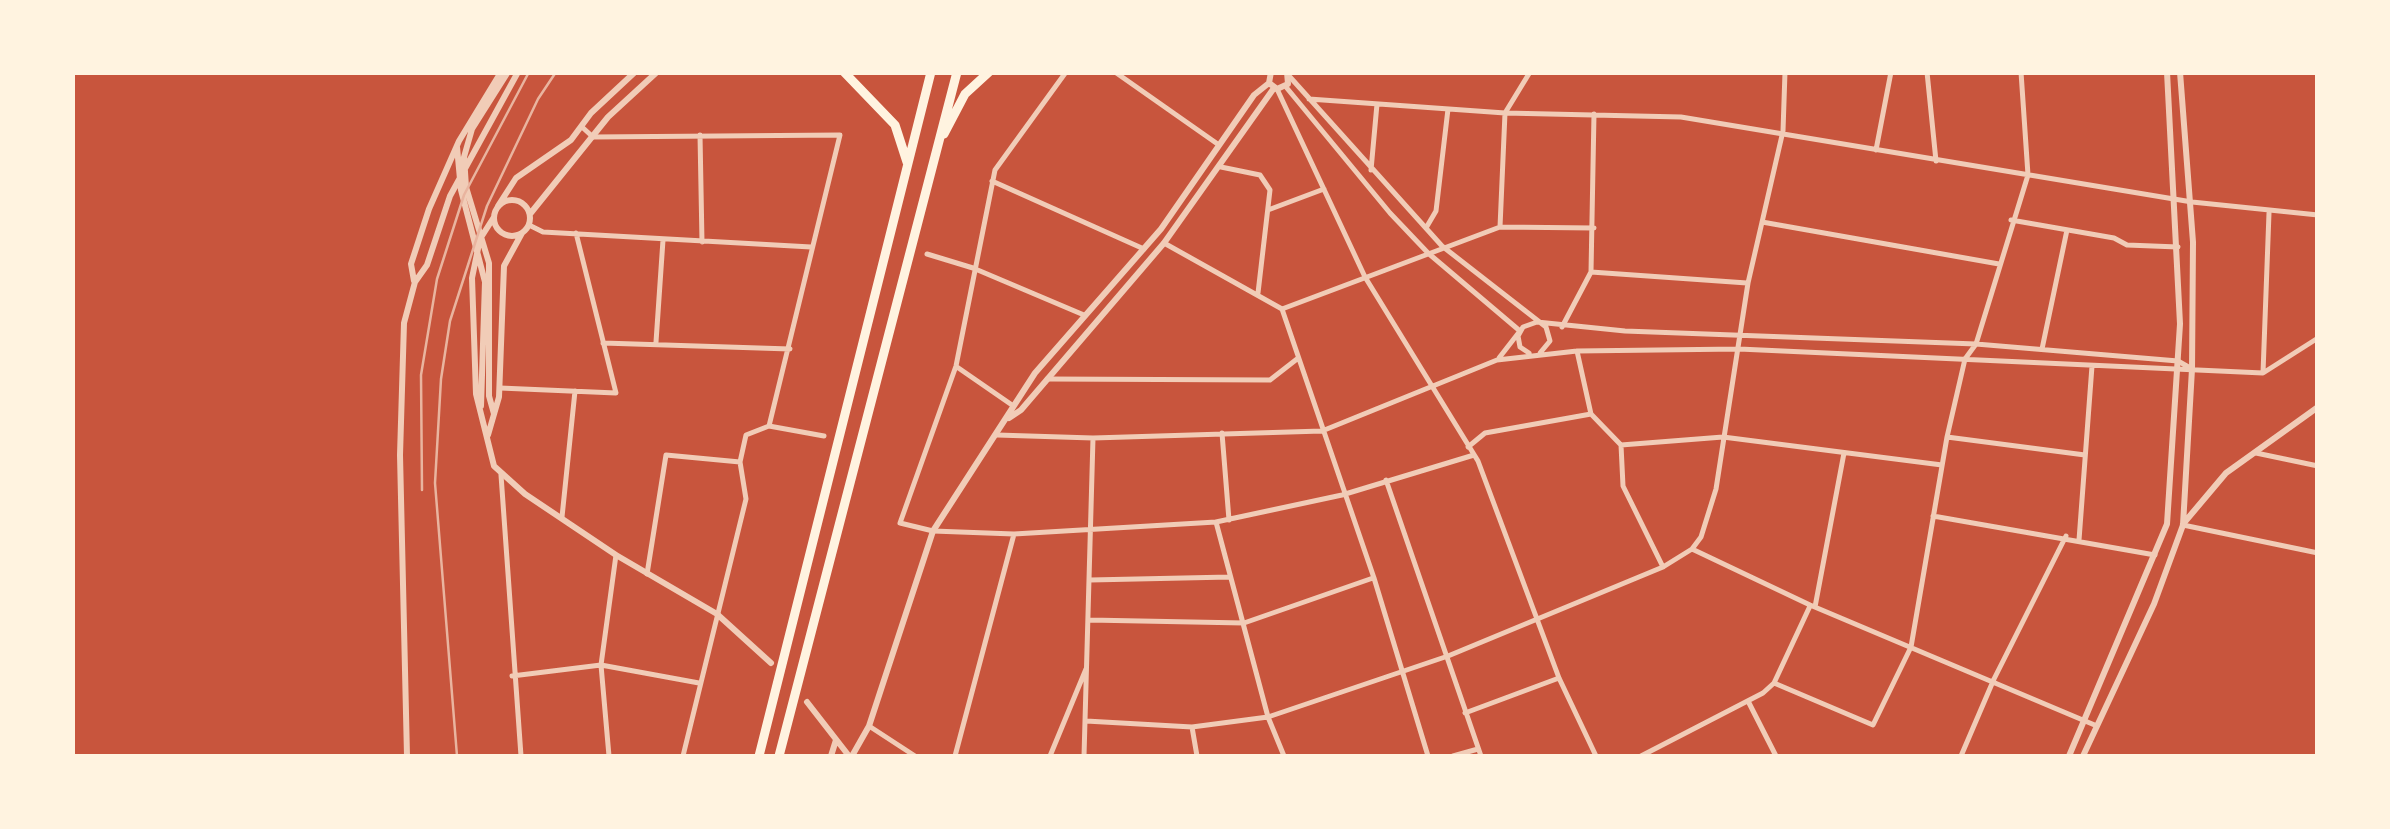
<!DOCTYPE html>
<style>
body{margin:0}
#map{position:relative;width:2390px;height:829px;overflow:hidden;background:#c8553d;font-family:"Source Sans 3",sans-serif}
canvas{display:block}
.frame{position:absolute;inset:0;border:75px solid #fff3e0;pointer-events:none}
</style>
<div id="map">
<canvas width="2390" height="829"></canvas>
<div class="frame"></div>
</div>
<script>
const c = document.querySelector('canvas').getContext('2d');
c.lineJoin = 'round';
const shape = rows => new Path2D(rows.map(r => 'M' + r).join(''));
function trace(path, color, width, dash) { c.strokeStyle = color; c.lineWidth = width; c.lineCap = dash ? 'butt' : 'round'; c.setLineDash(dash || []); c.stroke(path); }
const minor = shape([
 [1066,72,995,170,956,366,900,523,933,531,1014,534,1216,522,1342,495,1474,455],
 [1115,72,1219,145],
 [1927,72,1936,161],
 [1290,77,1442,246,1546,327,1550,341,1540,353],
 [1286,87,1390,213,1428,253,1520,331,1499,358],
 [1277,89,1365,277,1478,461,1559,678,1596,756],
 [1309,99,1505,113,1681,117,2192,202,2318,215],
 [582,127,593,137,840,135,769,426],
 [700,135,702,242],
 [1876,150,1891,72],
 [1221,167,1260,175,1270,190,1258,293],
 [1371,170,1377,104],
 [992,181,1144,249],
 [1268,210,1324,189],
 [2011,220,2114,238,2127,245,2178,247],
 [1762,222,1999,264],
 [529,225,543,232,811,247],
 [1500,227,1594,228],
 [1426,228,1436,211,1448,109],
 [1164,243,1282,309,1500,227,1505,113,1530,72],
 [927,254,973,268,1084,315],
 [1591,272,1747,283],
 [1282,309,1374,578,1428,756],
 [1562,327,1591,272,1594,114],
 [656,342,663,240],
 [603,343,790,349],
 [2042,349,2067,230],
 [1577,351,1591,414],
 [1529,353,1520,347,1518,336,1523,327,1537,322,1625,331,1976,344,2178,361,2192,369],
 [957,367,1012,405],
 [2263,373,2269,213],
 [1047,379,1270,380,1297,359],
 [500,388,616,393,576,233],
 [1591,414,1621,445,1723,437,1942,465],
 [1222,433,1229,520],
 [997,435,1093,438,1322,431,1497,360,1577,351,1739,349,2263,373,2318,338],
 [1947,437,2085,455],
 [1621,445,1623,486,1663,567],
 [1468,447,1485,433,1591,414],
 [2256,453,2318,466],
 [501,475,521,756],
 [1386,480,1481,756],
 [1933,516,2155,555],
 [562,517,575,391],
 [1216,522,1268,717,1284,756],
 [2183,525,2318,553],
 [2079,540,2092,366],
 [1692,549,1810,605,2097,726],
 [647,574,666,455,740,462],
 [1090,580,1230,577],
 [1815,607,1844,453],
 [1089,620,1244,623,1373,578],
 [512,676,601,665,699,683],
 [1774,683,1873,725,1911,647,1947,437,1965,359,1976,344,2028,175,2021,72],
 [1748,701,1776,756],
 [1465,713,1559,678],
 [1086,721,1192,727,1268,717,1448,656,1663,567,1692,549,1701,537,1716,489,1748,283,1783,131,1785,72],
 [869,726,915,756],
 [1192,727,1197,756],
 [609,756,601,665,616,555],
 [683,756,746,499,740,462,746,435,769,426,824,436],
 [955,756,1014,534],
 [1050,756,1086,669],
 [1084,756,1093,438],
 [1453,756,1478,749],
 [1641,756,1763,693,1774,683,1810,606],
 [1961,756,1994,679,2066,536]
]);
const tertiary = shape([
 [1271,72,1269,83,1277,89,1288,84,1287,72],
 [457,147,461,190,485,282,481,406],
 '494 218a18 18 0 1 1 36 0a18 18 0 1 1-36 0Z',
 [498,206,516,178,571,140,591,113,635,72],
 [530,214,608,117,657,72],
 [494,217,480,239,472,278,476,394,494,466,525,494,616,555,717,614,771,663],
 [414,281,411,264,429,209,459,141,501,72],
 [494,414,489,396,489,263,466,187,464,157,472,129,508,72],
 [1009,418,1021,410,1164,243,1274,88],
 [488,435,499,397,504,266,522,233],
 [2183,524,2226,473,2318,407],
 [807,702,849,756],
 [407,756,400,455,404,323,415,282,427,265,450,196,518,72],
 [831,756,836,740],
 [852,756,869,726,933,531,1035,373,1161,229,1254,95,1269,83],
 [2069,756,2167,524,2180,324,2167,72],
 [2083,756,2154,604,2183,525,2192,369,2193,242,2180,72]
]);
const trunk = shape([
 [844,72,895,125,907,162],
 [944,134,965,94,989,72],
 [759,756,931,72],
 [779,756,957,72]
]);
const rail = shape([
 [422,490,421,375,437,279,464,195,529,72],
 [457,756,435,483,441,379,450,321,487,206,538,99,556,72]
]);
trace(minor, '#f1ccb7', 5);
trace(tertiary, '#f1ccb7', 6);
trace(trunk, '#fff3e0', 9);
trace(rail, '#e9b49f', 2.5);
</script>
